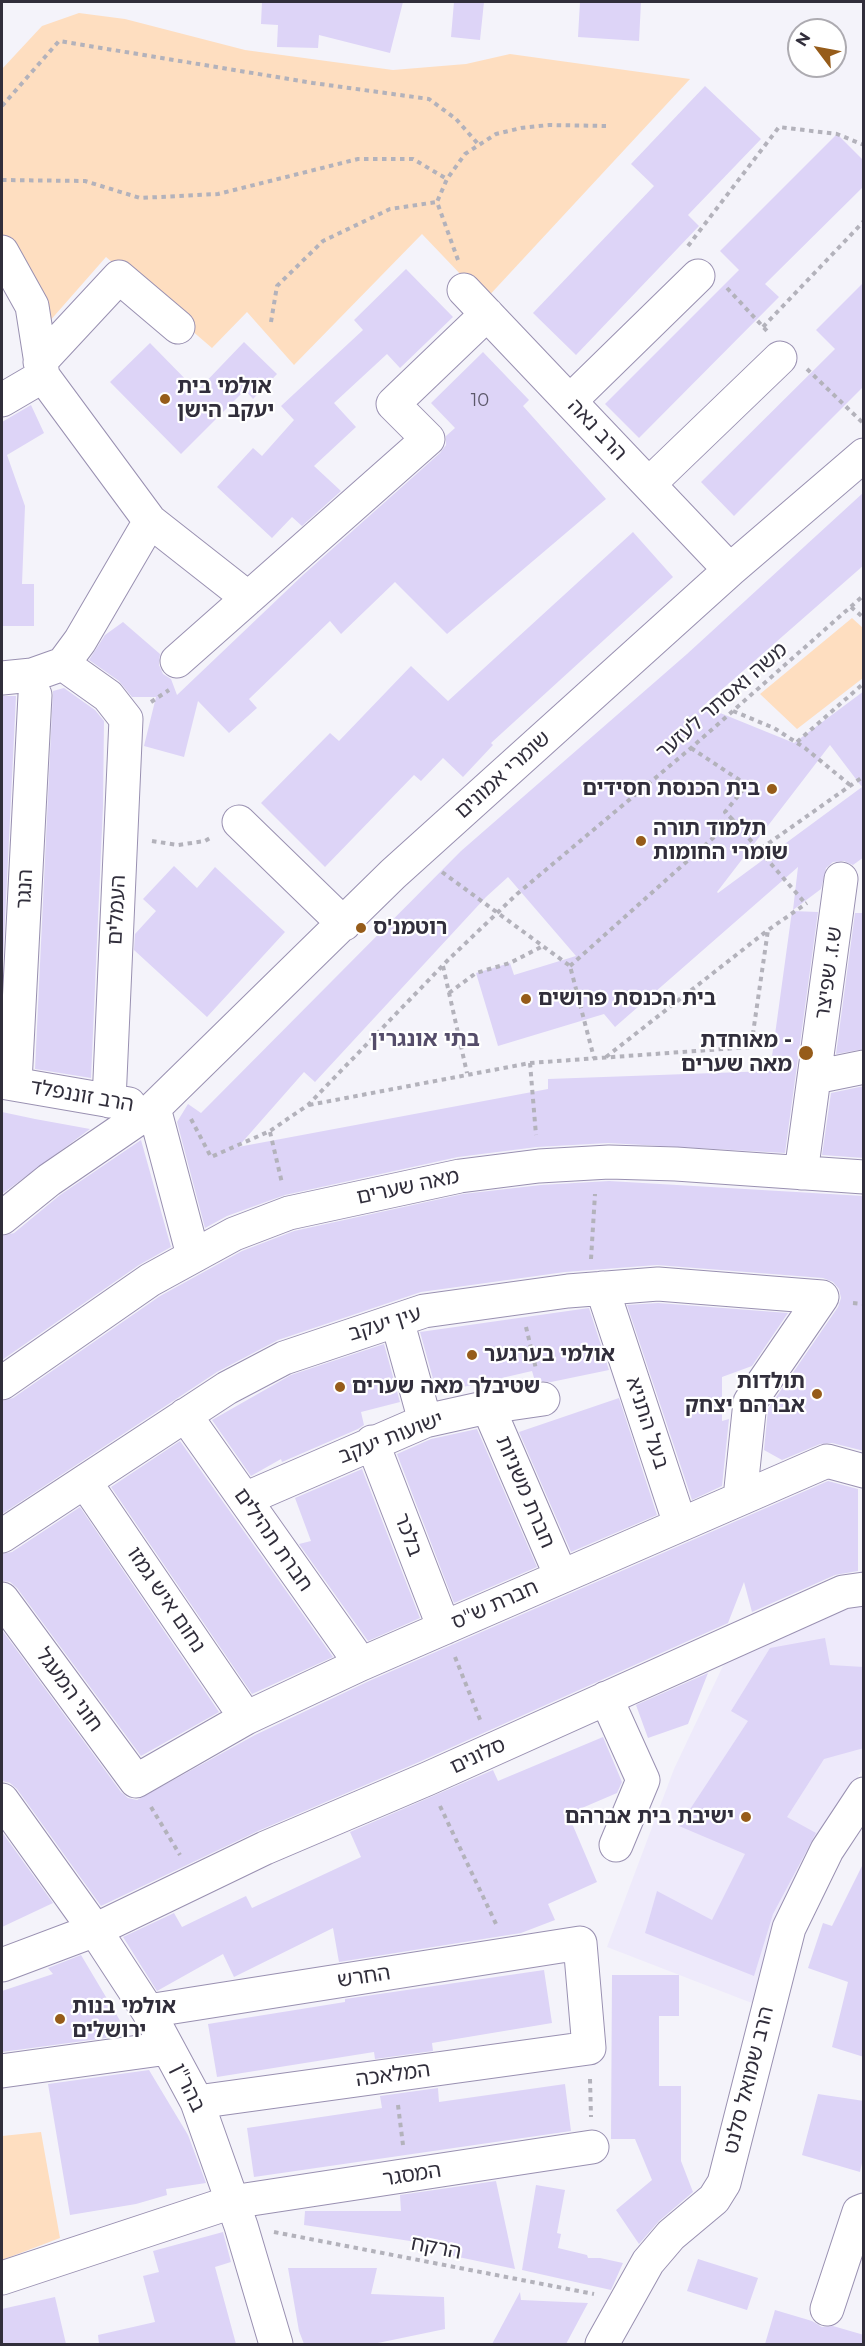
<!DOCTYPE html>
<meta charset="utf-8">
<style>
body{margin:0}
#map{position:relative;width:865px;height:2346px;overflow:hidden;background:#f4f3fa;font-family:Montserrat,sans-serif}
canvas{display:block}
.frame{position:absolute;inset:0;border:3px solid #312e3b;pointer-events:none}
.north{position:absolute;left:787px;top:18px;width:60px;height:60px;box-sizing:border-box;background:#fff;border:2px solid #adabb1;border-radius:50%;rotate:302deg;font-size:16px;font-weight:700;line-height:24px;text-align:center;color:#312e3b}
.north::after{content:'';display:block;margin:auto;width:21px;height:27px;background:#965c1a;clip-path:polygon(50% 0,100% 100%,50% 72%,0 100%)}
</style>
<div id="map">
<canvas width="865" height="2346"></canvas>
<div class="frame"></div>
<div class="north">N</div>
</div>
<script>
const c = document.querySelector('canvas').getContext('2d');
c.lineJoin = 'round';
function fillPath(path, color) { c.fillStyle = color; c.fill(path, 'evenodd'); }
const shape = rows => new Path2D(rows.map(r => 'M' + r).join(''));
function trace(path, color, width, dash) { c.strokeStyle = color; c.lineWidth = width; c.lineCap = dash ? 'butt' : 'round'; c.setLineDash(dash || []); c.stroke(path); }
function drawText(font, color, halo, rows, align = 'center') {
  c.font = font + ' Montserrat,"Noto Sans Hebrew",sans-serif'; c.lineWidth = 4.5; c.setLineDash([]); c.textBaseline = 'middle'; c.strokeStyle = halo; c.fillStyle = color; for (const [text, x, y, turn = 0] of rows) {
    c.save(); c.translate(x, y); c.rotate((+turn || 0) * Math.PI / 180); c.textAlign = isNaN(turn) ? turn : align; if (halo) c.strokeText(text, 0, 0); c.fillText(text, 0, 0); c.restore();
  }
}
const built = shape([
 [863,1602,863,1768,807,1864,757,2005,607,1947,674,1769,731,1649]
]);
const green = shape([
 [79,13,125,19,245,50,393,70,466,64,510,54,690,79,485,300,422,234,294,365,247,312,212,348,106,257,48,323,2,233,2,69,42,26],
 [852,618,863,628,863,678,797,729,760,694],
 [41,2132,60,2238,2,2260,2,2136]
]);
const building = shape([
 [262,2,403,2,390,53,319,35,318,48,277,47,278,25,261,24],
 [454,2,484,2,480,40,451,37],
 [580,2,641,2,639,41,578,37],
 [705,86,761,139,688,215,699,226,576,355,533,313,654,186,631,164],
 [837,134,864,161,864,186,765,284,779,297,639,438,605,404,739,270,720,251],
 [406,269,453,317,400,368,387,354,334,403,356,427,314,466,341,491,302,526,292,517,272,538,217,487,253,448,262,456,294,420,281,406,363,330,354,320],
 [864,282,864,386,734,516,701,482,835,349,816,330],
 [244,342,277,374,253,399,245,390,181,454,110,382,150,343,197,391],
 [483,352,529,400,523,406,606,499,447,634,395,582,341,634,330,621,249,699,257,708,229,733,198,701,184,757,144,746,156,697,132,697,119,681,89,660,105,635,123,622,160,654,159,665,163,674,171,679,177,695,303,575,440,453,446,445,446,436,455,428,431,403],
 [31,405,44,433,7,455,25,506,22,584,34,584,34,626,2,626,2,422],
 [864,492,864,565,703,706,794,743,864,691,864,857,853,865,844,861,833,862,826,868,821,889,793,910,798,867,615,1027,604,1014,498,1046,476,973,510,963,514,975,576,956,508,877,486,897,315,1082,304,1072,238,1147,548,1089,548,1079,770,1071,792,911,818,912,785,1153,608,1143,537,1147,458,1157,285,1195,227,1216,205,1228,177,1122,188,1104,201,1113,461,851,687,654],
 [830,745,862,787,718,893,717,892],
 [633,532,673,577,491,743,493,745,463,777,443,758,421,781,414,775,325,867,261,803,330,733,339,741,411,666,448,701],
 [64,688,95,710,104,721,103,806,91,1078,35,1069,53,691],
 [2,696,16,696,2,981],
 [174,866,197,888,215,867,285,932,207,1017,134,950,135,934,156,911,143,899],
 [855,913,864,913,864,1049,836,1054],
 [864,1086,864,1158,822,1155,831,1093],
 [2,1112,35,1119,90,1129,2,1194],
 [141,1140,171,1247,139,1265,2,1360,2,1236,14,1233,60,1195],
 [609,1181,864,1196,864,1451,832,1443,820,1444,782,1460,764,1450,768,1409,838,1307,841,1298,839,1289,833,1282,823,1278,657,1265,565,1272,421,1292,278,1340,217,1372,2,1514,2,1401,13,1398,160,1296,242,1251,294,1231,463,1194,541,1185],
 [658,1303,788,1313,752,1366,722,1377,722,1421,729,1419,722,1486,692,1500,627,1305],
 [589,1308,609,1370,551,1382,535,1381,532,1371,437,1393,420,1332],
 [384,1344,400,1402,361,1412,364,1425,358,1429,282,1462,281,1459,251,1476,212,1420,291,1375],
 [619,1398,657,1515,571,1552,519,1432],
 [477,1429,537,1567,454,1603,397,1454,431,1439],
 [180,1441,333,1657,252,1694,111,1487],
 [362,1469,420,1618,368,1641,299,1544,311,1541,295,1498],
 [828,1481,858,1489,858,1571,835,1575,752,1612,744,1582,728,1623,419,1762,258,1831,101,1906,17,1789,10,1783,2,1781,2,1630,121,1792,128,1798,137,1800,255,1735,369,1681],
 [80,1507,219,1712,141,1756,17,1588,10,1582,2,1581,2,1554,12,1552],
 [825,1638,830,1665,864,1667,864,1748,824,1759,787,1817,816,1833,773,1914,754,1976,645,1933,657,1891,712,1920,745,1854,679,1826,748,1721,731,1711,770,1648],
 [708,1673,688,1724,648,1738,636,1705],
 [603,1737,622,1782,617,1793,568,1814,597,1882,548,1904,555,1920,521,1933,339,1962,333,1928,234,1977,223,1954,157,1991,123,1937,174,1913,182,1927,246,1896,252,1908,361,1857,350,1832,493,1770,498,1781],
 [2,1832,53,1903,2,1927],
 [864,1862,863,1956,864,2057,832,2047,848,1982,808,1968,823,1923,832,1926],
 [81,1955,125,2029,106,2038,2,2052,2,1991,53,1974,48,1968],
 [544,1970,552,2023,432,2043,433,2051,375,2059,374,2052,217,2077,208,2024,345,2002,345,1999],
 [612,1975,679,1975,679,2016,659,2016,659,2086,681,2086,681,2161,693,2192,659,2221,639,2244,616,2210,652,2180,635,2139,611,2139],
 [149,2070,188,2135,206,2183,166,2189,167,2195,136,2204,70,2215,48,2084],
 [565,2084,571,2131,254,2177,247,2128,382,2108,380,2096,438,2088,439,2102],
 [818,2094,864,2101,864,2154,860,2172,802,2155],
 [496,2181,515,2269,449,2255,450,2247,304,2225,305,2211,401,2211,400,2195],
 [536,2185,565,2190,557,2233,561,2234,558,2248,587,2255,588,2258,600,2258,623,2263,611,2290,522,2270],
 [223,2232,231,2262,215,2267,236,2344,99,2344,98,2335,155,2322,143,2276,159,2272,153,2251],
 [698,2259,758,2278,747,2310,687,2291],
 [288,2268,377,2268,371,2294,444,2297,445,2329,373,2344,304,2344,299,2331],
 [520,2292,521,2300,588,2303,566,2344,492,2344],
 [55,2297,66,2344,2,2344,2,2309],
 [775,2310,812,2321,822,2327,833,2326,864,2335,864,2344,765,2344]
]);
const path = shape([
 [2,106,59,41,313,83,429,99,456,119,479,145],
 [2,180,85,181,140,198,218,194,358,159,413,159,447,179],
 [688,246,779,127,837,134,864,145],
 [458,260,437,202,447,179,465,154,496,134,521,128,549,125,606,126],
 [727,288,767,331],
 [271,322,277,286,323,241,390,209,437,202],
 [763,327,864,221],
 [807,369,864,424],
 [851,607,864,618],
 [151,702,169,690],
 [733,711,774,728,805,748,850,785],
 [797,742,864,683],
 [691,748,747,785,725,812,733,820],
 [152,841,178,845,205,841,212,837],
 [759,850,805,903],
 [442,872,570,966,594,1058],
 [443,966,467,1073],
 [570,966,733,820,759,850,864,776],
 [449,993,476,973,510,963,543,946],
 [606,1057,768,930,807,903],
 [530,1063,536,1135],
 [309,1105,530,1063,751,1047,768,930],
 [191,1119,211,1157,270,1131,308,1105,448,960,517,894,691,748,864,595],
 [270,1132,282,1183],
 [591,1259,595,1194],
 [853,1303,864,1304],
 [526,1327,536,1369],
 [455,1657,481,1722],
 [440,1806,497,1926],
 [151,1807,180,1855],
 [590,2079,591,2117],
 [398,2105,403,2145],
 [274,2232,594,2294]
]);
const minor = shape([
 [2,252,32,306,43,376],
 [464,290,730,570],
 [40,362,119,277,178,327],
 [2,400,43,376,150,521,248,598],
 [570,401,698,276],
 [649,484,780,358],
 [177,661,428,439,393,404,487,314],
 [63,664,108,696,126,719,109,1101],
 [2,678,32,675,63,664,80,641,150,521],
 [239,822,344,924],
 [815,1077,864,1067],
 [2,1082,129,1104],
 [15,1083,35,695],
 [154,1108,193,1255],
 [801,1173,841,879],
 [2,1218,49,1180,154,1108,393,874,730,570,864,455],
 [602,1288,680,1524],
 [397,1320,425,1421],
 [2,1383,150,1280,234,1234,289,1213,460,1176,539,1166,609,1162,676,1164,864,1177],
 [488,1407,561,1576],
 [185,1415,361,1664],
 [372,1442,444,1628],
 [85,1482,246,1718],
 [245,1499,425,1421,488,1407,543,1399],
 [2,1536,227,1388,284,1358,424,1311,568,1291,658,1284,822,1297,750,1402,740,1498],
 [2,1599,136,1781,246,1718,361,1664,827,1461,864,1471],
 [606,1698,643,1780,616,1845],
 [2,1800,95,1930,148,2011,197,2102,241,2226,276,2344],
 [2,1965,95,1930,265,1848,427,1779,843,1592,864,1589],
 [148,2011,580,1943,589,2048,197,2102],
 [2,2071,168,2048],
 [2,2278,232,2202,592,2147],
 [827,2309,859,2212,864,2210],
 [602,2344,648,2262,671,2235,714,2199,724,2183,789,1928,827,1850,864,1794]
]);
const markers = [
 [165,399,6,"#965c1a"],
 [772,789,6,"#965c1a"],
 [641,841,6,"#965c1a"],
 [361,928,6,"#965c1a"],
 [526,999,6,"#965c1a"],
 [806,1053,8,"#965c1a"],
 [472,1355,6,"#965c1a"],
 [340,1387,6,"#965c1a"],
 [817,1394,6,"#965c1a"],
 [746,1817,6,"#965c1a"],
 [60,2019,6,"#965c1a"]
];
const numberNames = [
 ["10",480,401]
];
const poiNames = [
 ["אולמי בית",177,387],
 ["יעקב הישן",177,411],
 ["בית הכנסת חסידים",760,789,"right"],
 ["תלמוד תורה",653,829],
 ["שומרי החומות",653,853],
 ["רוטמנ'ס",373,928],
 ["בית הכנסת פרושים",538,999],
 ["מאוחדת -",792,1041,"right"],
 ["מאה שערים",792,1065,"right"],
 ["אולמי בערגער",484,1355],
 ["תולדות",805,1382,"right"],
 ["אברהם יצחק",805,1406,"right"],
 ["שטיבלך מאה שערים",352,1387],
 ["ישיבת בית אברהם",734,1817,"right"],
 ["אולמי בנות",72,2007],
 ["ירושלים",72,2031]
];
const streetNames = [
 ["הרב נאה",597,430,47],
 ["משה ואסתר לעזער",722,701,-41],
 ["שומרי אמונים",503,775,-42],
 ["הנגר",25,889,-87],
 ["העמלים",117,910,-87],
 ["ש.ז. שפיצר",829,973,-82],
 ["הרב זוננפלד",82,1096,10],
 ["מאה שערים",408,1187,-12],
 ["עין יעקב",385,1324,-17],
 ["בעל התניא",647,1423,72],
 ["ישועות יעקב",391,1438,-21],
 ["חברת משניות",525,1492,67],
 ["בלכר",408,1535,69],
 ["חברת תהילים",273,1540,55],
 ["נחום איש גמזו",166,1600,56],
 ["חברת ש\"ס",495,1605,-24],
 ["חוני המעגל",69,1690,54],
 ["סלונים",478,1756,-25],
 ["החרש",364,1977,-9],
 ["המלאכה",393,2075,-8],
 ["הרב שמואל סלנט",749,2080,-76],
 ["בהר\"ן",188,2088,64],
 ["המסגר",412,2175,-9],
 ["הרקח",436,2248,11]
];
const neighbourhoodNames = [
 ["בתי אונגרין",425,1040]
];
fillPath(built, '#eeeafb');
fillPath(green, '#fedec0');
fillPath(building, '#ddd4f7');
trace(minor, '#9990b1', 35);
trace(path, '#b3b2bb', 4, [4.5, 4.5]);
trace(minor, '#fff', 33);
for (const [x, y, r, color] of markers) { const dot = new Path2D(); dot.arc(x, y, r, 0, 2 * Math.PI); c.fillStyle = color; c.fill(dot); trace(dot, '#fff', 2); }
drawText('18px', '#5c586a', null, numberNames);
drawText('bold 21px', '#312e3b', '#fff', poiNames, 'left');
drawText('21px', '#312e3b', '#fff', streetNames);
drawText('bold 22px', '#554d6a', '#fff', neighbourhoodNames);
</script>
